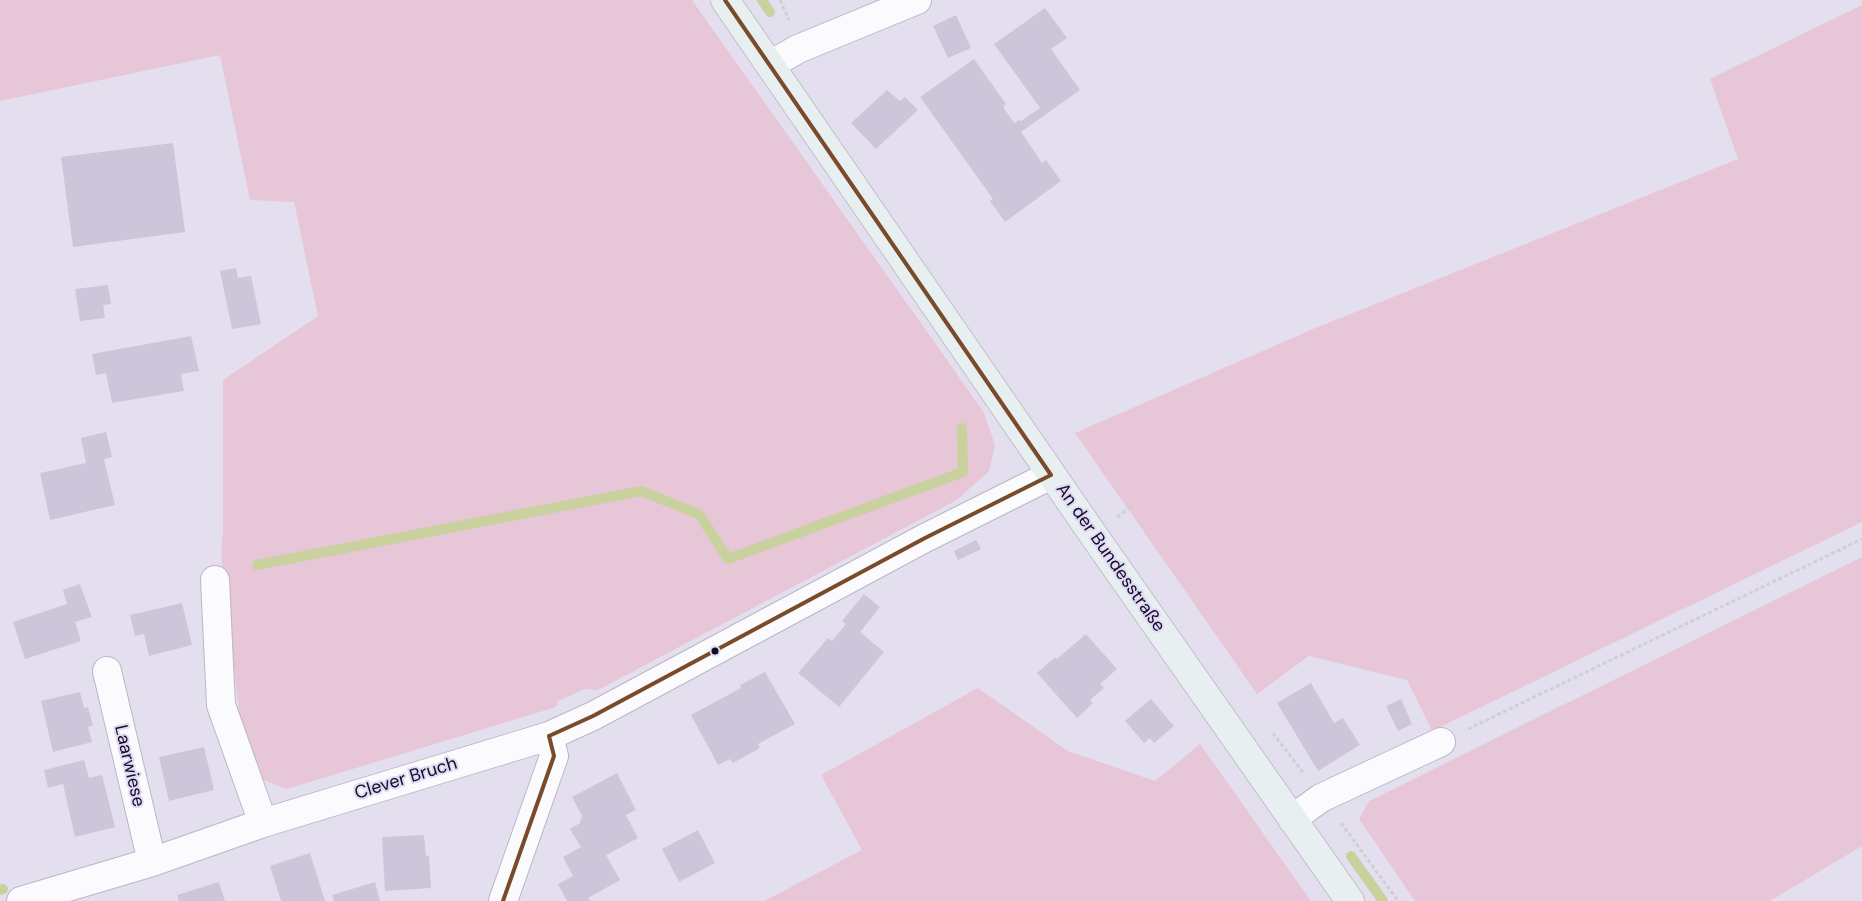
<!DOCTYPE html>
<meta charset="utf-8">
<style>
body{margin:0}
canvas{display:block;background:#e4dfef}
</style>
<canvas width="1862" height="901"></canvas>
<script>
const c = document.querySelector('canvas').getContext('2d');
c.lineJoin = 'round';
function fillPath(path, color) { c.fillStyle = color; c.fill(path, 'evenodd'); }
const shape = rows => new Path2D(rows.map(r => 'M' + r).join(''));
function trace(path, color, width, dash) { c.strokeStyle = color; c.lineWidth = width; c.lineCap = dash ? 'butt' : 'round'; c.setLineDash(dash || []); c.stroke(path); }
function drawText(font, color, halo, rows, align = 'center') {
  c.font = font + ' "DM Sans",sans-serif'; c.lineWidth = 4; c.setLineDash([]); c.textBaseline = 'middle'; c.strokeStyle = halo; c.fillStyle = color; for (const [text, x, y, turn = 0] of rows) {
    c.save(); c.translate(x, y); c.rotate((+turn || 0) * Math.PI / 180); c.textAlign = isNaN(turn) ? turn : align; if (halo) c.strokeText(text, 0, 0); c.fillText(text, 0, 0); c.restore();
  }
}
const green = shape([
 [0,0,692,0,983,411,995,445,989,471,957,500,598,690,585,689,558,701,556,707,287,789,261,779,239,713,221,552,223,533,223,380,318,316,294,202,250,200,220,55,0,101],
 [1862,5,1862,522,1432,731,1407,680,1309,656,1257,694,1075,433,1313,329,1738,159,1710,79],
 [1862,557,1862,846,1770,901,1415,901,1359,819,1369,801],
 [978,688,1068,751,1155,781,1200,744,1311,901,764,901,862,850,821,775]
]);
const stream = shape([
 [762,0,770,12],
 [257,565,641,491,699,514,728,559,963,472,962,428],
 [1351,856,1383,901],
 [0,890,3,889]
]);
const building = shape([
 [1045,8,1067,38,1051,49,1080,90,1021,132,1042,163,1046,160,1061,181,1005,222,990,201,993,199,920,97,974,59,1006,104,1003,107,1014,123,1019,120,1021,121,1040,108,994,44],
 [956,15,971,48,948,58,933,26],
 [887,90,900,101,905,97,918,110,876,149,851,123],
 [173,143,185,232,73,247,61,157],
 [236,268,238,278,251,276,261,324,232,329,220,271],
 [108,285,111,304,103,305,105,318,80,321,75,289],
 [191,336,199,371,181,374,184,391,112,403,106,373,96,375,92,354],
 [106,432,112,457,104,459,115,505,50,520,40,473,86,463,81,438],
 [976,540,981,549,958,560,954,551],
 [80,584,92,617,75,622,81,641,25,659,13,622,67,604,63,590],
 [864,594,880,607,860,632,884,652,839,707,798,673,828,638,832,641,846,624,842,621],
 [182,603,192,645,149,656,144,634,135,636,130,615],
 [1086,634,1117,669,1100,684,1104,688,1090,700,1093,703,1077,718,1037,673,1055,657,1057,659],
 [765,672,795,724,758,744,760,748,733,763,730,759,718,765,691,715,741,688,740,685],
 [1311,683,1334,723,1343,718,1360,745,1318,771,1277,703],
 [80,692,84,708,88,707,93,726,88,727,92,742,53,752,41,701],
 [1151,699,1174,726,1154,743,1150,738,1144,743,1125,721],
 [1401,699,1412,724,1398,731,1386,706],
 [204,747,214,790,169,801,159,757],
 [84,760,89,778,102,775,115,827,75,837,63,784,48,788,44,770],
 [617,773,636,810,626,815,638,838,606,855,620,880,588,898,590,901,567,901,558,884,573,876,563,857,581,847,570,829,580,823,582,816,572,797],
 [698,830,715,863,679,882,662,849],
 [424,835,426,856,429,856,431,888,385,891,382,837],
 [310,853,325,901,281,901,270,866],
 [219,882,225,901,179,901,177,895],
 [375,882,380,901,334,901,332,895]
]);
const path = shape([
 [780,0,789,20],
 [1117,517,1133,505],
 [1468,729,1862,539],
 [1273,733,1304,774],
 [1341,823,1398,901]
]);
const minor = shape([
 [770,65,798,49,917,0],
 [215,580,221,705,263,823],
 [107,671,152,862],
 [1292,819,1321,798,1441,742],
 [21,901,152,862,263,823,549,736,593,716,925,538,1051,475],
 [503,901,554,756,549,736]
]);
const major = shape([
 [725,0,1092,533,1350,901]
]);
const bus1 = shape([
 [725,0,1051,475],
 [549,736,593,716,925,538,1051,475],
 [503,901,554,756,549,736]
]);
const markers = [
 [715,651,4.5,"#140c24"]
];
const streetNames = [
 ["An der Bundesstraße",1110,558,55],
 ["Laarwiese",129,766,77],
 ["Clever Bruch",406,779,-17]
];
fillPath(green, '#e7c6d7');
trace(stream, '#c9d19e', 10);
fillPath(building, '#ccc6db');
trace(minor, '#bbb5c8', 30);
trace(major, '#c2bfc9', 30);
trace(path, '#d0cfd4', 3, [4, 2.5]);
trace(minor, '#fbfafd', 28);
trace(major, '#e8eff0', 28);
trace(bus1, '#7a4b2a', 4);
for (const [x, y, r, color] of markers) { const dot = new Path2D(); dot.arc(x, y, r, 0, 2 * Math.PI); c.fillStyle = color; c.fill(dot); trace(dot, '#e0d9f5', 2); }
drawText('18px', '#140c24', '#e0d9f5', streetNames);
</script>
